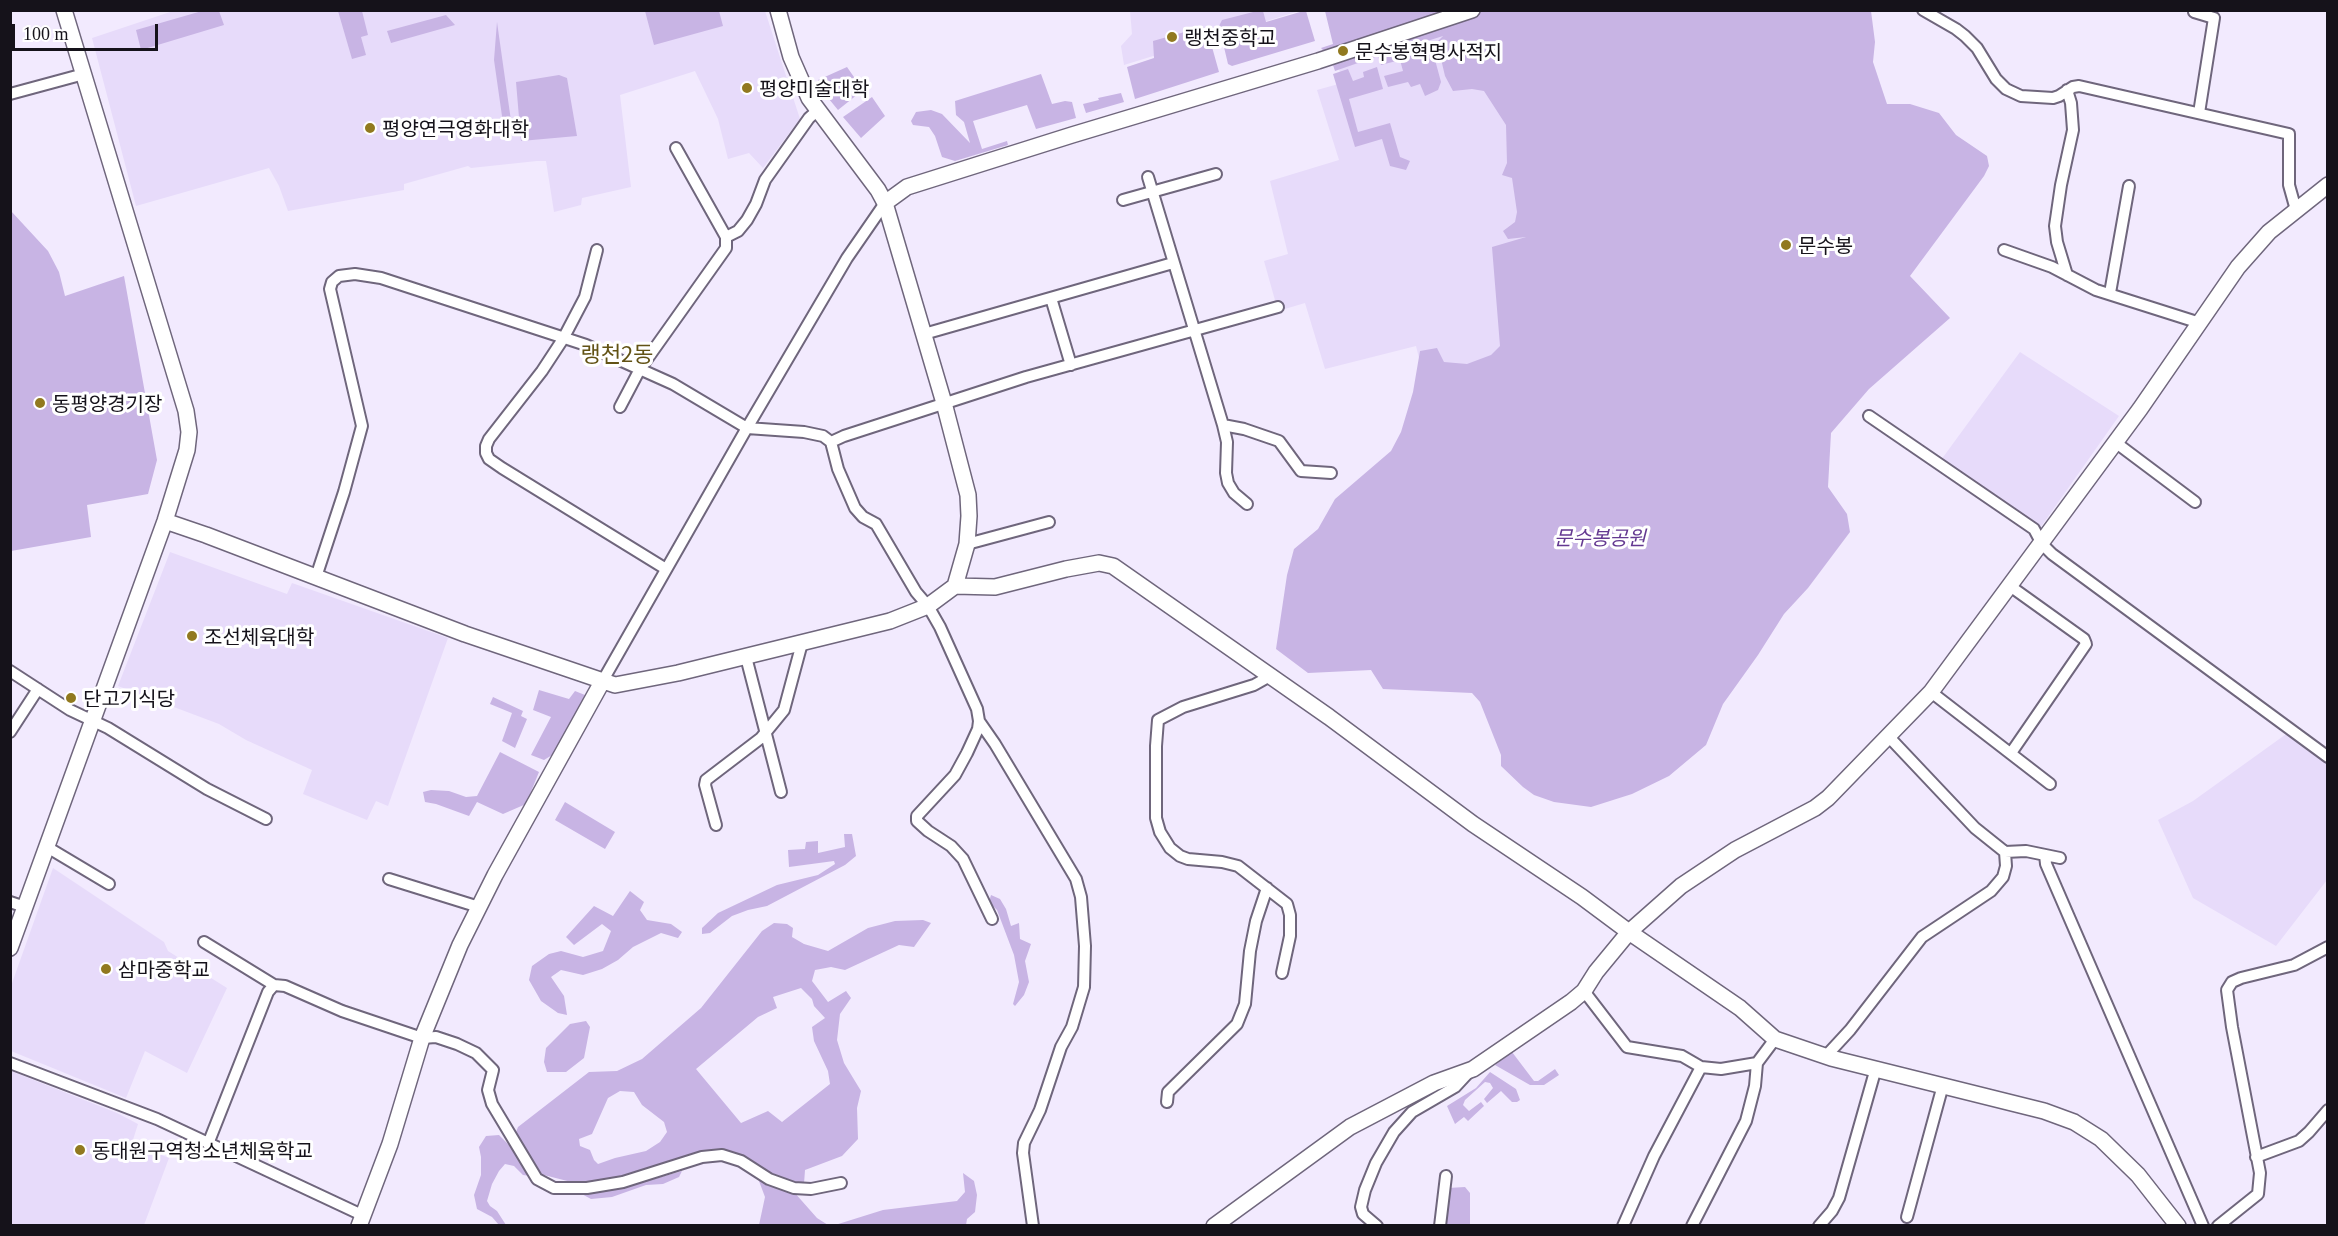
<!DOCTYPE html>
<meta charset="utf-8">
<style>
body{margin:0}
#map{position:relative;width:2338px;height:1236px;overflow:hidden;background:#f2eafe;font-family:Georgia,serif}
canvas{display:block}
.frame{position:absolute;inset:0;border:12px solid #15121a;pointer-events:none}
.scale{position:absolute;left:12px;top:24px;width:146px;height:27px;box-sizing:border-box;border:3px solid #15121a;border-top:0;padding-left:8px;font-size:18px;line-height:21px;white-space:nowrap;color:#15121a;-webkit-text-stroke:4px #fff;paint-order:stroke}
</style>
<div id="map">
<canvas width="2338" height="1236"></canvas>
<div class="frame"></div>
<div class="scale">100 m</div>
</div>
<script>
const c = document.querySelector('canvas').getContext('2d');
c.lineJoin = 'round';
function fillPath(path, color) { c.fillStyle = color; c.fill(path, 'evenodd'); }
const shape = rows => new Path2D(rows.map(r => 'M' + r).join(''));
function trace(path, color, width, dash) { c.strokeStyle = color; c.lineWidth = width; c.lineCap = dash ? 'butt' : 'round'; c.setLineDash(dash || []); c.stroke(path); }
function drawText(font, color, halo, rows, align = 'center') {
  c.font = font + ' Georgia,"Noto Sans KR",serif'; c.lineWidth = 6; c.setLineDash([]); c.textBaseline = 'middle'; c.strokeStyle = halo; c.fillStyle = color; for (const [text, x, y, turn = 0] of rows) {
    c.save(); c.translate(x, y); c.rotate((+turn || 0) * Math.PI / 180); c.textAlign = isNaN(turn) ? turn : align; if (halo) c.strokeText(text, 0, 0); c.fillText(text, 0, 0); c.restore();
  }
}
const built = shape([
 [176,10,765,11,800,119,763,168,749,153,728,159,718,119,695,71,620,95,631,187,582,198,581,205,554,212,546,161,537,161,471,168,468,166,404,184,404,190,288,211,279,186,269,168,136,206,92,38],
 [1130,11,1299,10,1299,11,1124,65,1121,46,1132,34],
 [1478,24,1543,173,1502,364,1425,382,1416,346,1325,369,1305,303,1278,311,1264,261,1288,254,1270,181,1339,160,1317,90,1342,83,1339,68],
 [2020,352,2119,416,2040,528,1941,460],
 [170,552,287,594,292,583,448,638,388,806,376,801,367,820,303,794,312,770,246,740,219,724,118,686],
 [2289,732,2327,762,2327,880,2276,946,2193,898,2158,820,2193,801],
 [53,868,164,942,168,951,227,988,187,1073,145,1051,126,1098,11,1051,11,986],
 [11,1071,117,1113,138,1124,132,1143,169,1158,144,1225,11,1225]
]);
const green = shape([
 [202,11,219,11,224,25,141,50,136,30],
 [338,11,362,11,368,35,361,37,366,55,352,59],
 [645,11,719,11,723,26,654,45],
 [1257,11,1263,11,1266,22,1300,12,1300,11,1306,11,1315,41,1232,66,1228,64,1219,26,1222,20],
 [1325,11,1871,11,1875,42,1873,62,1887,104,1910,104,1939,113,1956,135,1987,156,1989,166,1984,176,1910,276,1950,318,1869,389,1831,433,1828,487,1847,514,1850,532,1808,588,1784,614,1758,655,1723,704,1706,745,1669,776,1632,794,1591,807,1554,802,1534,795,1523,787,1501,766,1501,755,1480,702,1472,693,1383,689,1371,670,1308,673,1276,649,1287,575,1294,549,1318,529,1335,499,1391,451,1401,432,1413,392,1420,351,1437,348,1444,362,1467,364,1491,355,1500,346,1492,247,1526,237,1508,239,1503,231,1515,222,1517,212,1512,178,1502,175,1507,163,1506,125,1484,91,1472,89,1453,91,1445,76,1437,42,1443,36,1424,42,1431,45,1441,82,1438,90,1425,96,1420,84,1411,87,1408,82,1388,87,1384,76,1403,71,1400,60,1381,65,1378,56,1335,71,1331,59,1321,48,1333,44],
 [446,15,455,25,391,43,387,31],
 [497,22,513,135,505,137,494,60],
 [1202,27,1207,29,1219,72,1135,99,1127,67,1154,58,1153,41],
 [847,67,863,90,838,110,824,93,818,80],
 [1377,67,1383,89,1349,99,1358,132,1390,123,1400,157,1410,161,1406,170,1390,166,1382,139,1355,147,1333,74,1348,69,1353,81,1364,77,1363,72],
 [1041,74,1052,104,1065,101,1072,102,1076,118,1036,129,1027,105,973,121,982,149,1007,141,1008,145,955,161,942,157,935,136,929,127,913,125,911,121,916,112,931,110,942,114,970,143,964,122,956,115,955,101],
 [559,75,567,78,577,136,521,141,516,82],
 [1121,93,1124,102,1086,113,1083,104,1099,100,1098,98],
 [872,97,885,116,861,138,843,117],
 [11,211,48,251,59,272,65,296,124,276,157,460,148,494,87,505,91,537,11,551],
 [539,690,569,699,575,691,585,695,557,752,544,760,531,755,551,717,533,710],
 [493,697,523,711,521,716,527,719,515,748,502,741,512,713,490,704],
 [500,752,539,772,526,804,503,814,477,802,469,816,436,804,425,802,423,792,431,790,449,791,466,797,477,796],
 [565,802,615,832,605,849,555,820],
 [844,834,852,834,856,856,845,865,767,906,748,910,732,916,710,933,702,934,702,928,718,913,777,885,818,875,835,864,834,861,789,867,788,850,805,849,806,842,818,841,818,853,845,847],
 [630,891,644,902,640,910,647,920,671,924,682,932,678,938,661,933,633,947,618,960,602,969,583,975,561,970,551,977,564,996,567,1015,558,1013,541,1001,529,980,532,966,549,954,561,951,583,957,603,951,611,931,602,924,574,945,566,937,594,906,613,916],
 [991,895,1000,899,1006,909,1011,926,1019,923,1020,939,1031,944,1025,961,1029,982,1024,995,1015,1006,1013,1004,1019,982,1014,955,997,910,989,902],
 [923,920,931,923,914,947,899,945,845,970,831,967,815,970,812,981,828,1002,846,991,851,998,840,1014,837,1040,844,1063,861,1091,857,1108,858,1139,842,1156,805,1170,804,1184,781,1179,742,1157,664,1166,583,1185,540,1174,530,1162,516,1132,518,1127,589,1072,617,1071,642,1059,701,1008,762,931,774,923,787,924,793,928,792,937,804,944,828,951,868,928,895,921],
 [801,988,812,999,814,1006,825,1018,812,1027,814,1041,828,1071,830,1084,782,1122,768,1111,741,1123,696,1069,758,1017,777,1008,773,997],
 [620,1091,634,1092,642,1105,664,1122,667,1132,660,1142,646,1151,615,1158,598,1164,594,1160,590,1150,580,1146,579,1139,592,1134,608,1098],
 [586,1021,590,1027,584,1058,566,1072,547,1072,544,1062,546,1048,570,1024],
 [1512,1052,1534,1081,1538,1081,1555,1069,1559,1075,1544,1085,1530,1085,1495,1065],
 [1490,1072,1516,1089,1520,1100,1517,1102,1512,1102,1501,1091,1487,1103,1484,1099,1493,1088,1490,1083,1485,1082,1465,1100,1463,1105,1469,1111,1481,1102,1484,1106,1468,1121,1464,1117,1455,1124,1447,1106,1476,1088],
 [499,1135,514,1150,530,1176,523,1175,514,1166,505,1164,499,1171,492,1184,487,1201,490,1206,497,1211,506,1225,499,1225,492,1217,477,1209,474,1195,481,1175,481,1157,479,1147,486,1136],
 [682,1171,679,1177,663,1184,646,1185,612,1197,591,1199,578,1192,619,1189],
 [963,1173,974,1181,977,1195,975,1212,967,1219,966,1225,835,1225,883,1210,957,1201,965,1192],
 [759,1181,765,1181,794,1192,817,1218,828,1225,759,1225,765,1197],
 [1465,1187,1470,1193,1470,1225,1442,1226,1448,1188]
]);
const street = shape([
 [1923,10,1956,29,1965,36,1977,48,1996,79,2006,89,2021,96,2053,98,2059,96,2073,87,2079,86,2289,134,2289,185,2296,210],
 [2194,12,2214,18,2199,113],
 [10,94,84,74],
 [1148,177,1223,425,1227,442,1226,473,1228,483,1234,493,1247,504],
 [1123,200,1216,174],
 [726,237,738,231,747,220,756,204,765,180,809,118,818,110],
 [597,250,585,297,563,339,542,371,489,439,486,446,486,453,489,459,502,468,666,569],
 [2004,250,2052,267,2096,290,2200,323],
 [2067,275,2057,242,2055,226,2061,185,2073,130,2071,103,2067,90],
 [2110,293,2129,186],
 [1051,298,1071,365],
 [924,334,1173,263],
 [620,407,640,369,726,248,726,237,676,148],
 [1869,416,2034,529,2042,544,2052,554,2328,757],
 [1223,425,1244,429,1279,441,1301,471,1331,473],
 [831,442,844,436,1026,377,1278,307],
 [2115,442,2195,502],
 [967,544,1049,522],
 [316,577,344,492,362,426,330,289,332,282,339,276,355,274,381,278,586,345,673,384,747,428,804,432,823,436,831,442,838,469,855,508,863,517,876,524,916,592,928,606,940,627,977,709,979,721,978,729,967,753,955,775,917,816,917,821,928,831,951,846,963,859,992,919],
 [2010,586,2084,639,2086,644,2011,753],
 [746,657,781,792],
 [10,671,70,710,108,728,207,789,266,819],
 [1270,676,1254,685,1183,707,1158,720,1156,746,1156,818,1160,832,1170,848,1180,856,1188,859,1222,862,1238,866,1287,904,1290,915,1290,936,1282,973],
 [602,682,744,433,847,258,885,203],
 [1931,692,2050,784],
 [979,721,995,744,1076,879,1081,897,1085,946,1084,987,1072,1027,1061,1047,1040,1110,1024,1143,1023,1153,1033,1226],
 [10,732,38,689],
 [1889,737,1975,828,2005,852,2026,851,2060,858],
 [716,825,705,785,706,780,761,738,784,710,802,643],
 [47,847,109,884],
 [2045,855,2046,864,2203,1226],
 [389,879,479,907],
 [10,902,25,907],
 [204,942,274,985],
 [1584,991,1627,1047,1682,1056,1701,1067,1721,1069,1757,1063,1775,1039],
 [1826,1056,1850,1030,1922,937,1991,891,2003,877,2006,866,2005,852],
 [10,1063,157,1119,362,1215],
 [1167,1102,1168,1092,1237,1024,1245,1004,1250,951,1256,921,1267,888],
 [208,1144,268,992,274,985,285,986,342,1011,422,1038,436,1037,457,1044,476,1053,493,1070,488,1090,492,1104,537,1179,554,1188,587,1188,623,1182,702,1157,722,1155,741,1161,769,1179,794,1188,811,1189,841,1183],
 [2256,1157,2299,1141,2309,1132,2328,1110],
 [1907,1217,1943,1085],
 [1377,1226,1363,1214,1361,1207,1365,1190,1376,1163,1394,1132,1412,1112,1455,1087,1468,1073],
 [1440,1226,1446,1176],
 [1623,1226,1654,1156,1701,1067],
 [1692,1226,1746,1121,1755,1086,1757,1063],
 [1819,1226,1832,1211,1839,1198,1876,1068],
 [2218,1226,2258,1194,2260,1173,2232,1027,2227,990,2232,982,2241,978,2294,965,2328,947]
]);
const secondary = shape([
 [885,203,907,187,1072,135,1318,61,1472,10],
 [165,521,206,535,465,634,615,685,678,673,890,621,928,606,955,586,967,544,969,516,968,495,944,403,885,203,878,190,809,98,791,57,778,10],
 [955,586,995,587,1066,569,1099,563,1113,566,1329,717,1473,824,1582,897,1629,932,1740,1008,1775,1039,1831,1058,2044,1111,2074,1122,2101,1139,2138,1175,2178,1226],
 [10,948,165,521,187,450,189,432,186,411,64,10],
 [359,1226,390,1144,422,1038,460,945,495,875,602,682],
 [1214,1226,1350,1127,1434,1083,1473,1069,1571,1002,1584,991,1596,972,1629,932,1681,886,1735,850,1815,808,1828,798,1931,692,2140,409,2238,267,2269,232,2328,185]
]);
const markers = [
 [1172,37,6,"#91791f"],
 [1343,51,6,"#91791f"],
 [747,88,6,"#91791f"],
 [370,128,6,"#91791f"],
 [1786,245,6,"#91791f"],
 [40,403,6,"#91791f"],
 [192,636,6,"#91791f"],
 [71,698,6,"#91791f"],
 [106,969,6,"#91791f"],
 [80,1150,6,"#91791f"]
];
const poiNames = [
 ["랭천중학교",1184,37],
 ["문수봉혁명사적지",1355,51],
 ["평양미술대학",759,88],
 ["평양연극영화대학",382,128],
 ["문수봉",1798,245],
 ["동평양경기장",52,403],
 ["조선체육대학",204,636],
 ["단고기식당",83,698],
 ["삼마중학교",118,969],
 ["동대원구역청소년체육학교",92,1150]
];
const parkNames = [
 ["문수봉공원",1600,537]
];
const quarterNames = [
 ["랭천2동",617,354]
];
fillPath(built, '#e7dbfa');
fillPath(green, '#c8b4e4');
trace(street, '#6f667c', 14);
trace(secondary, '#6f667c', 18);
trace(street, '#fff', 10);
trace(secondary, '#fff', 15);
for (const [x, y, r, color] of markers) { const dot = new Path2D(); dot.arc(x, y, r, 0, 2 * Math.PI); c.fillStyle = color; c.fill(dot); trace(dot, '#fff', 2); }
drawText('20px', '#15121a', '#fff', poiNames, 'left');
drawText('italic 20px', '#643991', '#fff', parkNames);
drawText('22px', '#625215', '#fff', quarterNames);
</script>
